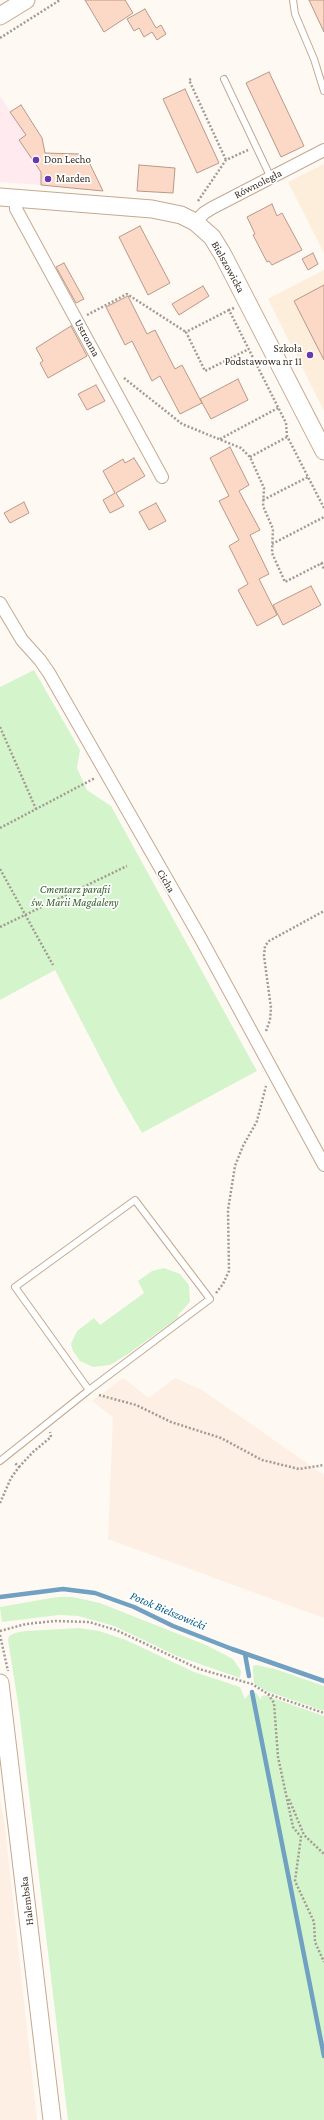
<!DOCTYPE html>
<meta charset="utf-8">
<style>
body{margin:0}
canvas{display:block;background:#fff9f4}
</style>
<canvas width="324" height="2120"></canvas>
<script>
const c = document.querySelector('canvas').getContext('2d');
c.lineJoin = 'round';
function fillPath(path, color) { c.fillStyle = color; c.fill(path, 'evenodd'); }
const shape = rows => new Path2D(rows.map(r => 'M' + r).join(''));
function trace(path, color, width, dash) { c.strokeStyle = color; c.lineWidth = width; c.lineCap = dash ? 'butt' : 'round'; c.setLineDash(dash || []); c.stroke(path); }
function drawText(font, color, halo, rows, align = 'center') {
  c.font = font + ' "Crimson Pro",serif'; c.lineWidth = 3.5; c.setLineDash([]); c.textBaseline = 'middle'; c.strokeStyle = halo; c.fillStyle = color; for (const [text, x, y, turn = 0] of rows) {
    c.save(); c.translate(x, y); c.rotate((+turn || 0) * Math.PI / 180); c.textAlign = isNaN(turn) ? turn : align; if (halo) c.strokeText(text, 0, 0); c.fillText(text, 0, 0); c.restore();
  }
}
const commercial = shape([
 [0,96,42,159,41,185,0,182]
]);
const built = shape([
 [123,1378,149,1398,175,1378,202,1390,324,1475,324,1618,108,1539,113,1417,92,1401],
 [0,1801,4,1819,37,2120,0,2120]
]);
const education = shape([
 [324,164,324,253,288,182],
 [324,270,324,411,268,299]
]);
const green = shape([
 [34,670,80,750,77,768,87,790,111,806,257,1071,142,1133,117,1090,55,970,0,1000,0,687],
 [164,1268,180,1274,189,1285,190,1302,178,1315,179,1317,128,1354,110,1365,93,1367,80,1361,73,1351,71,1344,77,1331,94,1318,100,1325,144,1293,138,1281,152,1271],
 [57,1597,73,1597,100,1603,206,1645,233,1659,241,1671,240,1678,177,1656,114,1626,78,1616,59,1615,2,1622,0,1607],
 [79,1628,99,1631,126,1640,194,1672,240,1687,245,1699,249,1694,256,1693,261,1700,261,1697,264,1695,324,1716,324,2120,68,2120,19,1710,8,1640,9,1636,15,1633,25,1631],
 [256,1665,275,1669,324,1686,324,1711,269,1692,257,1686,254,1683,253,1671,253,1666]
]);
const stream = shape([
 [0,1597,63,1589,95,1593,134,1607,173,1626,232,1649,324,1681],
 [245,1654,249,1676],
 [252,1692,324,2056]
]);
const building = shape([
 [85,0,125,0,133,13,104,32,85,0],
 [309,0,324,0,324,32,309,0],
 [145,9,156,28,161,25,166,34,157,40,152,32,144,37,139,28,134,31,127,19,145,9],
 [269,72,304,146,281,157,246,83,269,72],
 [185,89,219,163,197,173,163,99,185,89],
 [21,105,42,138,45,153,79,154,79,160,88,160,103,191,41,185,41,172,19,140,26,135,10,112,21,105],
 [139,165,175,168,173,193,137,191,139,165],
 [272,204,277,216,282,213,302,250,272,265,269,261,267,262,253,235,255,234,247,217,272,204],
 [140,226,170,283,148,295,119,237,140,226],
 [313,253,318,264,308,270,302,259,313,253],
 [64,263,84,299,76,303,56,267,64,263],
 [324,285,324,360,294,301,324,285],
 [203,286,209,296,179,315,172,304,203,286],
 [128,296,147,334,155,330,175,369,182,365,202,403,180,414,160,376,152,381,132,341,125,345,106,307,128,296],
 [71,326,87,356,48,378,40,363,43,361,36,348,71,326],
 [238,379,248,400,211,419,200,399,238,379],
 [96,385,105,401,87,410,78,394,96,385],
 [230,447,249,485,239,491,260,530,250,535,269,574,259,579,277,615,257,626,238,590,248,584,229,546,239,540,219,501,229,496,210,458,230,447],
 [134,458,145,476,116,493,124,506,110,513,103,500,115,493,103,471,123,459,125,463,134,458],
 [24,502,29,513,10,523,4,513,24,502],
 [156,503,166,521,149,530,139,512,156,503],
 [311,586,321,605,283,625,273,605,311,586]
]);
const path = shape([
 [0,38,60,0],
 [191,79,189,80,226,160],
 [198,201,226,160,248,150],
 [234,308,229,310,286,423,287,436,324,508],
 [229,310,186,332,205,371,249,349],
 [87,315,127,294,186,332],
 [124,378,182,424,241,448,250,457,264,488,263,506,273,529,272,553,285,582,324,562],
 [220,439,278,408],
 [250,457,287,437],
 [263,500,308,477],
 [272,544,324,517],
 [321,563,324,569],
 [0,727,36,809],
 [0,828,95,778],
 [0,869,53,965],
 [0,927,127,866],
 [266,1031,270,1020,271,1008,264,956,265,946,269,941,324,911],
 [216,1293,223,1284,229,1271,228,1210,235,1166,243,1146,257,1121,266,1086],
 [99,1395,136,1405,171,1422,221,1438,262,1460,299,1469,324,1465],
 [19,1467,33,1452,51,1437,50,1432],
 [0,1503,11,1478,19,1467,14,1462],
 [0,1631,26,1624,55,1621,89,1622,116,1630,199,1669,252,1684,268,1694,274,1703,278,1757,293,1827,301,1837,295,1881,314,1922,315,1942,324,1962],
 [0,1635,8,1671],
 [268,1694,324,1713],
 [289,1799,304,1835,324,1854]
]);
const lane = shape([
 [293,0,295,14,314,59,324,91],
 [224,79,271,178],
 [0,1461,89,1390,210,1299,135,1200,15,1287,89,1390]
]);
const street = shape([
 [16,199,16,209,162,477],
 [195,222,204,213,212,208,324,150],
 [0,603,22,640,40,660,49,673,201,939,324,1165]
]);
const secondary = shape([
 [0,16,26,0],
 [0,197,152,209,181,215,195,222,212,237,223,255,324,451],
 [0,1683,52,2120]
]);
const markers = [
 [36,160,4,"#6938af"],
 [48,179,4,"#6938af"],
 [310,355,4,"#6938af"]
];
const poiNames = [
 ["Don Lecho",44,160],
 ["Marden",56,179],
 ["Szkoła",302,349,"right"],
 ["Podstawowa nr 11",302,362,"right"]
];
const streetNames = [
 ["Równoległa",258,184,-27],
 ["Bielszowicka",228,267,61],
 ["Ustronna",87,338,61],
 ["Cicha",166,881,60],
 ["Halembska",27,1901,-97]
];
const parkNames = [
 ["Cmentarz parafii",75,890],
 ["św. Marii Magdaleny",75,903]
];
const waterNames = [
 ["Potok Bielszowicki",168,1611,23]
];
fillPath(commercial, '#ffeaef');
fillPath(built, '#fdefe3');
fillPath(education, '#fceeda');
fillPath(green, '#d4f5cc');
trace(stream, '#70a1c2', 4.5);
fillPath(building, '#fcd9c7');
trace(building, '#b99887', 1);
trace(lane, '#c4a991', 8);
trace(street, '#c4a991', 14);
trace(secondary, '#c4a991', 19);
trace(path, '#a39b93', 2.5, [2, 2]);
trace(lane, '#fff', 6);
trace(street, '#fff', 12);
trace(secondary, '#fff', 17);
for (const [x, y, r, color] of markers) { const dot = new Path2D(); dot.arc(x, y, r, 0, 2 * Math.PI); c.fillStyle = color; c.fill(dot); trace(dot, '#fff', 1.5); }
drawText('11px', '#3a2f25', '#fff', poiNames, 'left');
drawText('11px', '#3a2f25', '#fff', streetNames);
drawText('italic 11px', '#305f26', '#fff', parkNames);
drawText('italic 12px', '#035d89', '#fff', waterNames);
</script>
